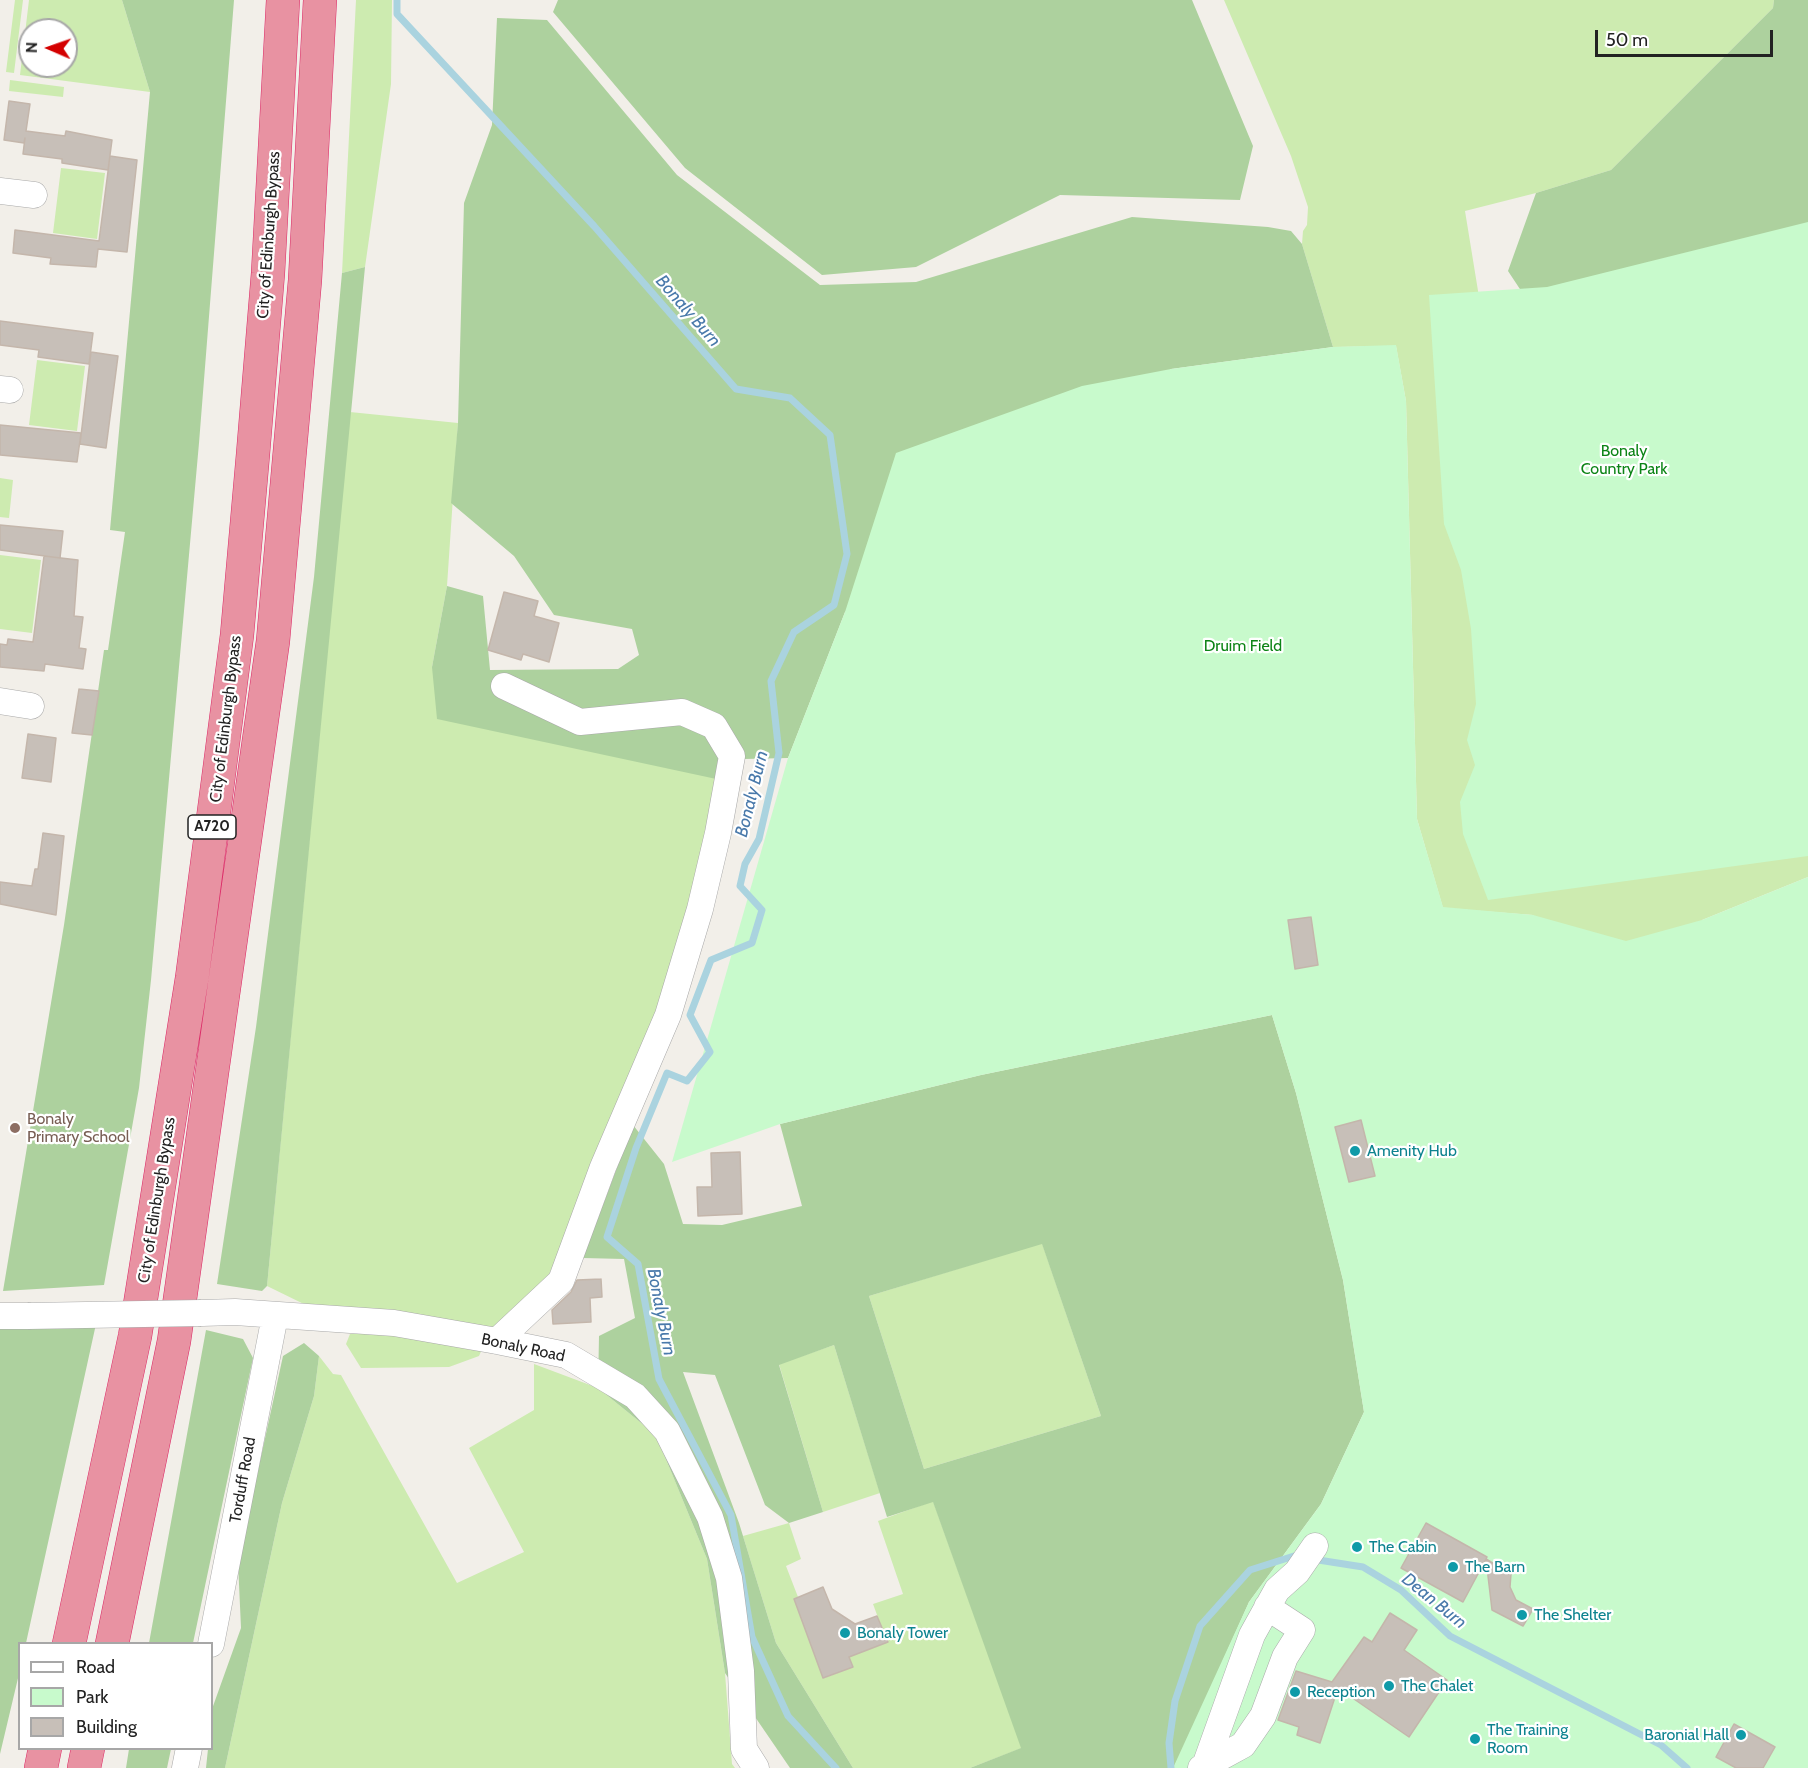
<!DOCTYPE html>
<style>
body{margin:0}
#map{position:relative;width:1808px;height:1768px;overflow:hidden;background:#f2efe9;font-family:Cabin,sans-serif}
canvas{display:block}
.legend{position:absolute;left:18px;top:1642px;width:195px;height:108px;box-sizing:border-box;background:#fff;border:2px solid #a7a7a7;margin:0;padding:8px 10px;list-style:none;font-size:18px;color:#222}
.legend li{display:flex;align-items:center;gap:12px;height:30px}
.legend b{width:30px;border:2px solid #a7a7a7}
.north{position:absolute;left:18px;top:18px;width:60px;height:60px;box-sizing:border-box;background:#fff;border:2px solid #a7a7a7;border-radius:50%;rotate:272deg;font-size:16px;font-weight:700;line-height:24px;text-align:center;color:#222}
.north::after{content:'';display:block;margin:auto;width:21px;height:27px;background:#d40000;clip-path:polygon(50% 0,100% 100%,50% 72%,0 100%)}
.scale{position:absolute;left:1595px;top:30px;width:178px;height:27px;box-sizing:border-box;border:3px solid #222;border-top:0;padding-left:8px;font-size:18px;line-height:21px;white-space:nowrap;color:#222;-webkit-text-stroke:4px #fff;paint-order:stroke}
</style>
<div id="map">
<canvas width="1808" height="1768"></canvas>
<ul class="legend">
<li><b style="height:8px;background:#fff"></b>Road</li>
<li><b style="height:16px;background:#c8facc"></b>Park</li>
<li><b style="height:16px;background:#c7bfb8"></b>Building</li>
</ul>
<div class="north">N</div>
<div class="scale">50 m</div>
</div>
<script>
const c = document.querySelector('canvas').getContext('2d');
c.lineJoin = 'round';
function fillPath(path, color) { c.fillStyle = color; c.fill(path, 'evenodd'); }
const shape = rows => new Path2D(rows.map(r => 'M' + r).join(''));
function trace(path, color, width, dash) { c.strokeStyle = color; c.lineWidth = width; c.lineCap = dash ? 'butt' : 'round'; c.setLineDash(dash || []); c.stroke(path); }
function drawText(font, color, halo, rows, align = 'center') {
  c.font = font + ' Cabin,sans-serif'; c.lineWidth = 4.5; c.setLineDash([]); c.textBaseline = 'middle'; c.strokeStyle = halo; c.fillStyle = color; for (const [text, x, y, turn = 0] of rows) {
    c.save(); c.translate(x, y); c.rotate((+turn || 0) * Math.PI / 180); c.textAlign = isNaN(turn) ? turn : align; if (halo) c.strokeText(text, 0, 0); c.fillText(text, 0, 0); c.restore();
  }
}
const grass = shape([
 [15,0,23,0,14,73,6,72],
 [29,0,122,0,150,92,20,75],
 [30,30,66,30,66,66,30,66],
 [356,0,392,0,391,84,365,267,342,273],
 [1224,0,1774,0,1773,8,1611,170,1536,193,1465,211,1487,346,1808,571,1808,877,1702,920,1808,1167,1533,915,1443,908,1417,819,1406,401,1396,346,1333,347,1302,244,1303,231,1307,225,1308,207,1291,156],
 [10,80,64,87,63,97,9,91],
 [61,168,105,173,97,239,53,233],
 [37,360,85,366,77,431,29,425],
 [350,412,458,423,447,586,432,667,721,780,660,1012,579,1208,547,1279,490,1332,314,1309,267,1286],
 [0,478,13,480,9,518,0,517],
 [0,555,41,560,32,633,0,629],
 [1042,1243,1101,1416,924,1469,869,1296],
 [374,1331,483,1347,479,1356,449,1367,361,1368,346,1344,350,1334],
 [834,1345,880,1493,823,1512,779,1364],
 [319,1356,333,1374,341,1375,457,1583,524,1552,469,1448,534,1410,534,1364,598,1388,656,1435,707,1559,725,1673,732,1764,735,1768,225,1768,282,1503,314,1396],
 [933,1501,1022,1748,970,1768,853,1768,776,1643,743,1536,789,1523,801,1559,786,1566,798,1597,794,1599,824,1678,853,1667,849,1657,887,1642,873,1604,903,1594,878,1521]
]);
const forest = shape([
 [122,0,234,0,199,443,151,980,139,1088,104,1285,3,1291,64,925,104,650,108,650,125,532,110,530,150,92],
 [558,0,1192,0,1253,146,1240,200,1060,195,916,267,822,275,685,168,553,12],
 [1774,0,1808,0,1808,271,1549,333,1508,271,1536,193,1611,170,1773,8],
 [497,18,547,20,677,175,820,285,916,282,1132,217,1268,227,1291,231,1302,244,1333,347,1171,369,845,612,788,758,744,759,721,780,437,719,432,667,447,586,483,596,490,670,618,669,639,655,632,629,554,615,514,556,451,503,458,423,464,203,492,125],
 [365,267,267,1286,262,1291,217,1284,256,1027,314,577,342,273],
 [1272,1015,1296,1093,1343,1280,1364,1412,1321,1504,1249,1602,1180,1757,1173,1768,970,1768,1021,1748,933,1502,887,1517,834,1345,779,1365,823,1512,789,1523,765,1505,715,1375,683,1372,739,1523,776,1643,853,1768,790,1768,725,1673,707,1559,656,1435,598,1388,599,1336,635,1318,624,1259,583,1258,633,1125,664,1164,683,1224,722,1225,802,1206,780,1124,981,1075],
 [1042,1244,1101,1416,924,1469,869,1296],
 [96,1324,26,1643,20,1644,19,1674,0,1754,0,1326],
 [206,1330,243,1339,253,1358,193,1643,149,1643],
 [304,1343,319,1356,314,1396,282,1503,225,1768,206,1768,208,1749,212,1748,212,1709,241,1628,238,1562,283,1356],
 [129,1749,171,1749,167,1768,126,1768]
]);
const park = shape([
 [1808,222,1808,856,1488,900,1463,834,1460,802,1475,765,1467,740,1476,704,1471,629,1461,570,1444,524,1429,295,1547,287],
 [1396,345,1406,401,1417,819,1443,907,1533,915,1626,941,1702,920,1808,877,1808,1768,1173,1768,1249,1602,1321,1504,1364,1412,1343,1280,1296,1093,1272,1015,981,1075,780,1124,672,1162,788,758,845,612,896,453,1082,386,1171,369,1333,347]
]);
const stream = shape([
 [397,0,397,14,594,226,736,389,790,398,830,435,847,554,834,605,794,632,771,681,779,753,759,839,745,864,740,886,762,910,752,943,711,960,690,1015,710,1052,687,1081,667,1073,636,1148,607,1237,638,1264,659,1379,731,1515,752,1637,788,1716,836,1768],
 [1312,1559,1363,1567,1401,1590,1450,1636,1661,1745,1687,1768],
 [1171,1768,1169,1743,1175,1701,1200,1626,1250,1570,1294,1556,1301,1557]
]);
const building = shape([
 [9,101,30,104,26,131,65,136,66,131,112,140,108,170,62,163,62,159,23,154,25,138,24,143,4,140,9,101],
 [110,156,137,160,127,252,98,249,96,267,50,264,51,258,13,253,15,230,99,241,110,156],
 [0,321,93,333,89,364,38,357,39,350,0,345,0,321],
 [91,352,118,356,106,448,80,444,91,352],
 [0,425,81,433,77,462,0,455,0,425],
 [0,525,63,531,60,558,0,550,0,525],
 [44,556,78,560,74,616,83,617,79,648,86,649,83,669,45,664,44,671,0,667,0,644,7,645,8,639,33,642,44,556],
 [504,592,538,601,534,616,559,623,549,662,523,654,521,660,488,650,504,592],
 [79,689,99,691,92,735,72,733,79,689],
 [28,734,56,738,51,782,22,778,28,734],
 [43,833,64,836,56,915,0,904,0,882,32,886,35,869,38,869,43,833],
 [1311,917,1318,965,1295,969,1288,920,1311,917],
 [1361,1120,1375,1176,1349,1182,1335,1127,1361,1120],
 [740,1152,742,1214,698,1216,697,1187,712,1187,711,1153,740,1152],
 [601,1279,602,1297,590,1298,591,1322,553,1324,552,1310,571,1292,577,1280,601,1279],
 [1426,1523,1487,1557,1486,1559,1511,1574,1510,1587,1516,1600,1533,1609,1523,1626,1492,1610,1486,1559,1463,1602,1401,1568,1426,1523],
 [823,1587,832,1609,855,1624,877,1616,888,1642,849,1657,853,1667,823,1678,794,1599,823,1587],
 [1390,1613,1417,1630,1404,1650,1447,1680,1409,1737,1338,1688,1320,1743,1297,1735,1299,1727,1278,1720,1296,1671,1332,1682,1364,1637,1372,1642,1390,1613],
 [1734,1724,1775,1747,1763,1768,1736,1768,1716,1757,1734,1724]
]);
const minor = shape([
 [0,191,34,195],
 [0,389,10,390],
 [0,701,31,706],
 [201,1313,235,1312,394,1323,497,1341,566,1355,635,1396,667,1431,710,1517,729,1578,741,1671,744,1749,756,1768],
 [0,1316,28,1316],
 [497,1341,561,1281,603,1167,668,1015,700,909,718,833,732,756,714,726,682,712,580,722,504,686],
 [211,1644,275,1316],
 [1206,1763,1252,1635,1277,1590,1297,1572,1315,1546],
 [185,1768,189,1748],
 [1201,1768,1243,1745,1263,1716,1285,1657,1302,1630,1267,1607]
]);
const highway = shape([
 [69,1644,135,1336,192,978,216,796,237,635,253,454,268,273,283,0],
 [112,1644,174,1341,273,641,305,280,320,0],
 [41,1768,45,1748],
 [84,1768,88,1748]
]);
const minorBridge = shape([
 [28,1316,201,1313]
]);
const markers = [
 [15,1128,6,"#8d6e63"],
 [1355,1151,6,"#0f9aa8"],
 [1357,1547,6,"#0f9aa8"],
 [1453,1567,6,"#0f9aa8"],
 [1522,1615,6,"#0f9aa8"],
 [845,1633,6,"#0f9aa8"],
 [1389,1686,6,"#0f9aa8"],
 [1295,1692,6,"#0f9aa8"],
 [1741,1735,6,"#0f9aa8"],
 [1475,1739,6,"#0f9aa8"]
];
const shields = [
 [212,827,48]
];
const shieldNames = [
 ["A720",212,827]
];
const streetNames = [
 ["City of Edinburgh Bypass",269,235,-86],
 ["City of Edinburgh Bypass",226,719,-83],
 ["City of Edinburgh Bypass",157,1200,-81],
 ["Bonaly Road",523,1348,12],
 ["Torduff Road",243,1480,-80]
];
const parkNames = [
 ["Bonaly",1624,451],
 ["Country Park",1624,469],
 ["Druim Field",1243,646]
];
const educationNames = [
 ["Bonaly",27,1119],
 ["Primary School",27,1137]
];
const cultureNames = [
 ["Amenity Hub",1367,1151],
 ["The Cabin",1369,1547],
 ["The Barn",1465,1567],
 ["The Shelter",1534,1615],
 ["Bonaly Tower",857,1633],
 ["The Chalet",1401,1686],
 ["Reception",1307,1692],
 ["The Training",1487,1730],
 ["Room",1487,1748],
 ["Baronial Hall",1729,1735,"right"]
];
const waterNames = [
 ["Bonaly Burn",688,311,49],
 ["Bonaly Burn",752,794,-76],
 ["Bonaly Burn",661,1312,79],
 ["Dean Burn",1434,1601,39]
];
fillPath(grass, '#cdebb0');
fillPath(forest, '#add19e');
fillPath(park, '#c8facc');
trace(stream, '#aad3df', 7);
fillPath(building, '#c7bfb8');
trace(building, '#c4b6ab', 1.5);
trace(minor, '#a9a9a9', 27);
trace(highway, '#dc2a67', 34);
trace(minor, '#fff', 26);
trace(highway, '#e892a2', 33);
trace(minorBridge, '#a9a9a9', 27, []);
trace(minorBridge, '#fff', 26);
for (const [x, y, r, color] of markers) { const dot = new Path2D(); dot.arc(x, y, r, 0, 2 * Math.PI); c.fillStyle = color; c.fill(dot); trace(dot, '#fff', 2); }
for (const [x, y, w] of shields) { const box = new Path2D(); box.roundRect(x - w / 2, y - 12, w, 24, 4.5); c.fillStyle = '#fff'; c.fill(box); trace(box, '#222', 1.5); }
drawText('bold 15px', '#222', null, shieldNames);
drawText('16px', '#222', '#fff', streetNames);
drawText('16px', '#0c8416', '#fff', parkNames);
drawText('16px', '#785e54', '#fff', educationNames, 'left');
drawText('16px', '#0d838f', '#fff', cultureNames, 'left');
drawText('italic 18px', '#4a7aab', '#fff', waterNames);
</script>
